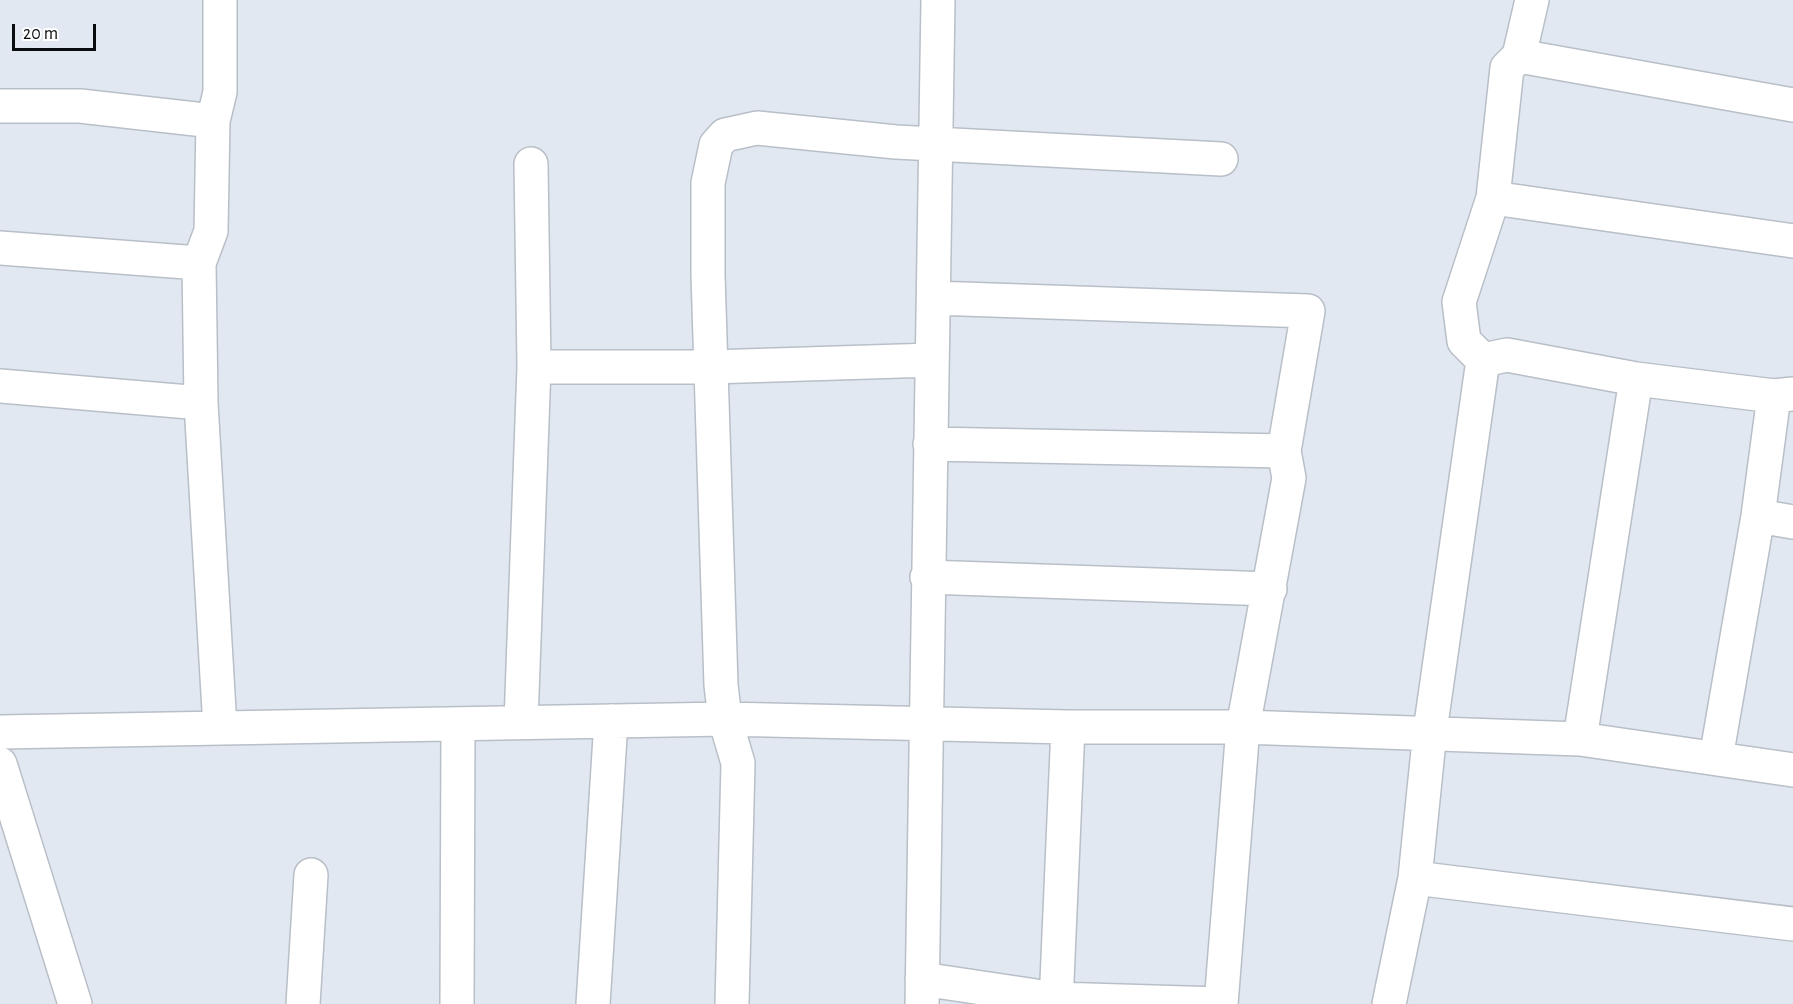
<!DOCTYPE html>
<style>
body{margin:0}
#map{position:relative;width:1793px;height:1004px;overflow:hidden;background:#e1e8f1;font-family:"Alegreya Sans",sans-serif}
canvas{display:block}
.scale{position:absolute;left:12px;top:24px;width:84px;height:27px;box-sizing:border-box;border:3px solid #090c0f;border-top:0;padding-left:8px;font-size:18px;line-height:21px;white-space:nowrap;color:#090c0f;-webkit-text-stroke:4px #fff;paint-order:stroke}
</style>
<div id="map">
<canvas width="1793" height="1004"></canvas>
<div class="scale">20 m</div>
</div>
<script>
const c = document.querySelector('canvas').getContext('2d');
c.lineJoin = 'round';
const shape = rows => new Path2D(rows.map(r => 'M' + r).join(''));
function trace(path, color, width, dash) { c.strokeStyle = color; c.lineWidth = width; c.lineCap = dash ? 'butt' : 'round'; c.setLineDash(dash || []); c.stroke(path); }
const minor = shape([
 [220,0,220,92,213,121,211,231,199,263,201,403,220,728],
 [1532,0,1519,56,1507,68,1493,198,1459,302,1464,341,1483,360,1507,355,1636,379,1774,396,1793,394],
 [1519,56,1793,105],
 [0,106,80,106,213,121],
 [1493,198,1793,241],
 [0,248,199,263],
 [934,298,1308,311,1284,451,1289,478,1243,727,1221,1004],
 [534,367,711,367,932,360],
 [0,386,201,403],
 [930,444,1284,451],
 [1758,516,1793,522],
 [927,577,1270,589],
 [521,722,534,367,531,164],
 [0,732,725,719,1068,727,1243,727,1580,739,1793,770],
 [1580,739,1636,379],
 [1716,758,1758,516,1774,396],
 [0,764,75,1004],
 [1415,878,1793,924],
 [922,979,1056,999,1219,1004],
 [303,1004,311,875],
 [457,1004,458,724],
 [593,1004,611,721],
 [732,1004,738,763,725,719,721,685,708,275,708,183,716,145,725,135,757,128,896,142,1221,159],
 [922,1004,938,0],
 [1056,1004,1068,727],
 [1389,1004,1415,878,1430,731,1483,360]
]);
trace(minor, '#b8bfc7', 36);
trace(minor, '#fff', 33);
</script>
